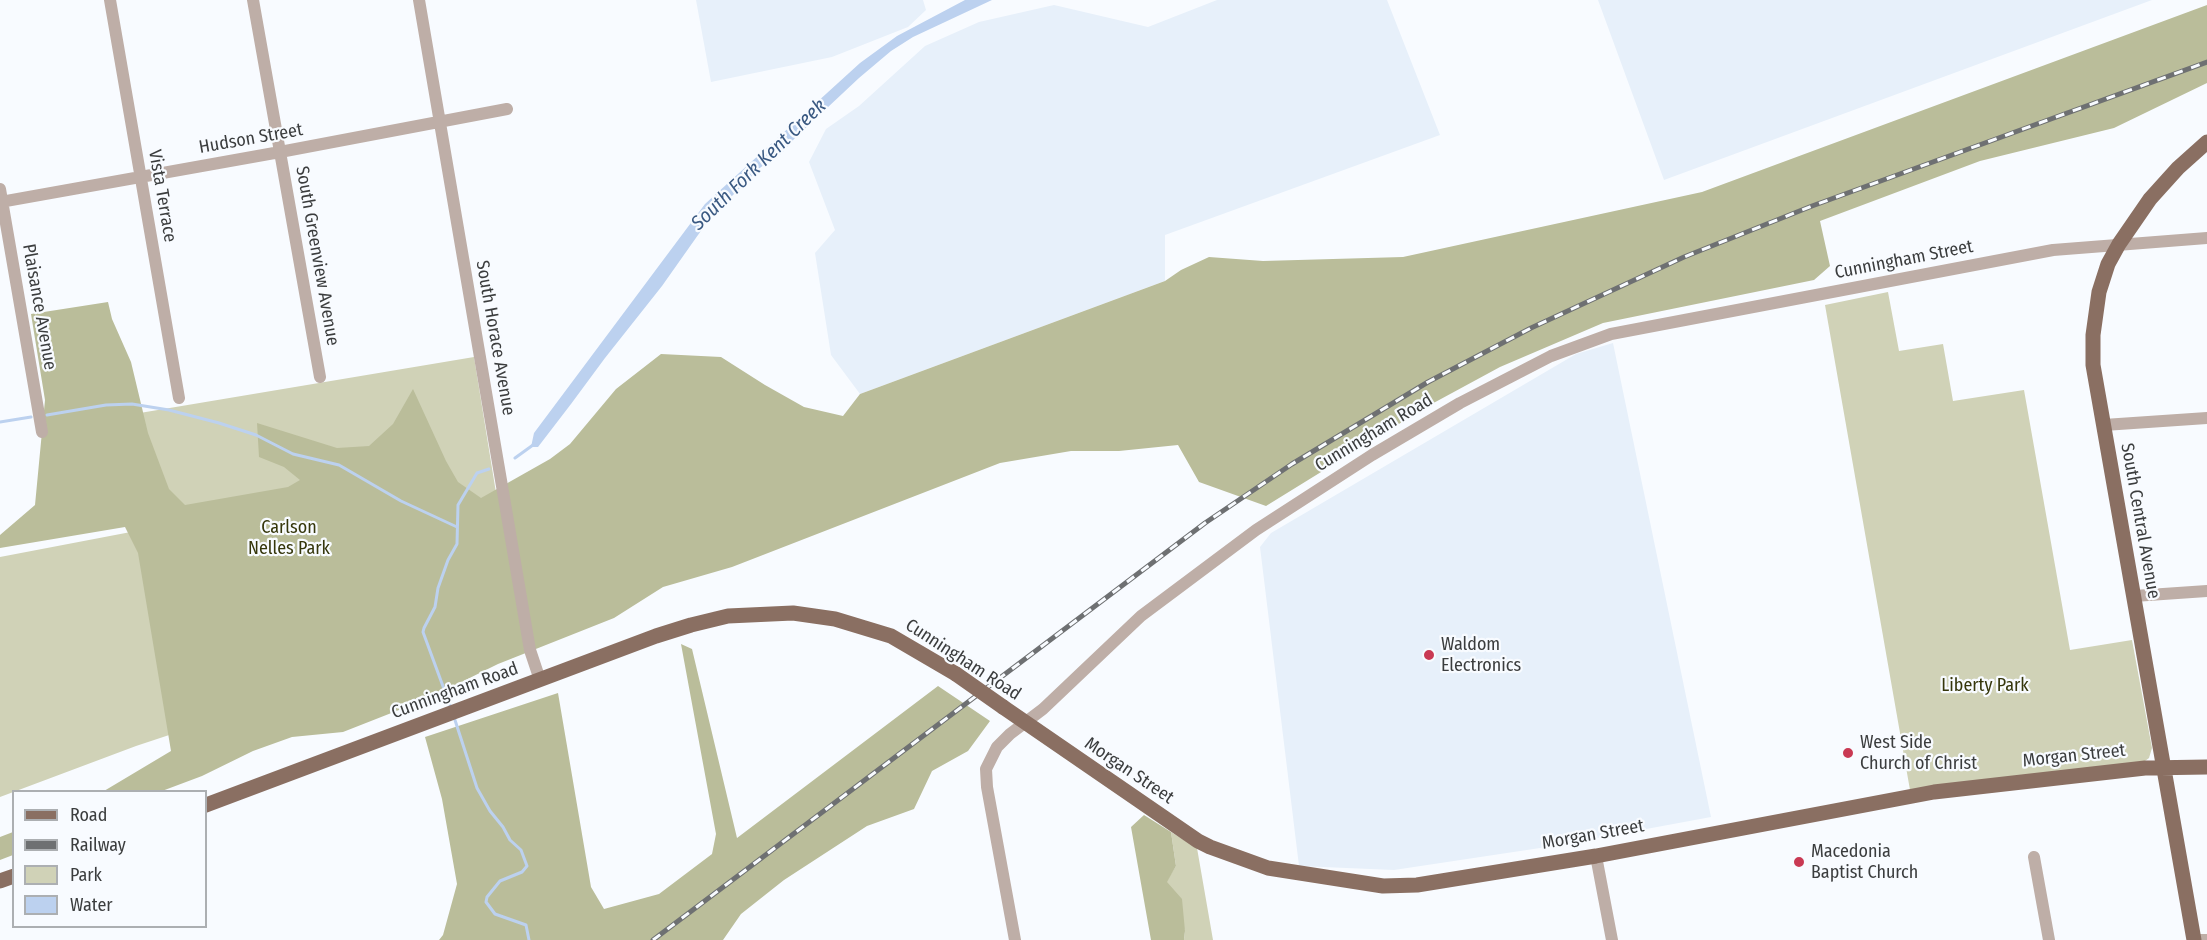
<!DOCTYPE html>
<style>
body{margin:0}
#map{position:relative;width:2207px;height:940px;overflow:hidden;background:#f8fbff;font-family:"Fira Sans Condensed",sans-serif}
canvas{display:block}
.legend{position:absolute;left:12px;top:790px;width:195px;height:138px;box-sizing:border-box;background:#f8fbff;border:2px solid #acafb2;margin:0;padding:8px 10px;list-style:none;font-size:18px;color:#3b3d3e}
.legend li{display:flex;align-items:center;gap:12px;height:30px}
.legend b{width:30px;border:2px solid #acafb2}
</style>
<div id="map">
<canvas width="2207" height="940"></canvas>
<ul class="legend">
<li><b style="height:8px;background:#8a6f62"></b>Road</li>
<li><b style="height:8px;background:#6e7072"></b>Railway</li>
<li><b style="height:16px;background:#d0d2b7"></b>Park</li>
<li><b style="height:16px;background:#bcd1ef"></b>Water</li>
</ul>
</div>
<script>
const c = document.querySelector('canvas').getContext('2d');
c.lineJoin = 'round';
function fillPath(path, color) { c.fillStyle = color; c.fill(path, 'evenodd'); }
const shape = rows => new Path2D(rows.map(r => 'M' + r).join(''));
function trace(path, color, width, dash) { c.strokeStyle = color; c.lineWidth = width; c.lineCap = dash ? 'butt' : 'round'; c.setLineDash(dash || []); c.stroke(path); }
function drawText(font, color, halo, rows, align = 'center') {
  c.font = font + ' "Fira Sans Condensed",sans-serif'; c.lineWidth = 4.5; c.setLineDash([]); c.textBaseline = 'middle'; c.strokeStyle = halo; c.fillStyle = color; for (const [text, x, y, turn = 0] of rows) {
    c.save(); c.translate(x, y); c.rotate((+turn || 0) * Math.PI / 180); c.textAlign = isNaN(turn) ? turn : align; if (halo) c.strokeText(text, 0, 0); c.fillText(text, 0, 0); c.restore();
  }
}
const built = shape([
 [696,0,923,0,926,10,908,27,832,57,711,82],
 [1217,0,1387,0,1440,135,1165,235,1165,281,860,394,831,355,815,253,835,230,809,162,826,129,859,106,925,46,979,22,1054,5,1148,27],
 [1598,0,2152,0,1664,180],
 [1613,343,1711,817,1560,845,1394,870,1299,866,1260,547,1271,533,1576,354]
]);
const green = shape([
 [1888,292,1899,351,1943,344,1953,401,2024,390,2070,650,2132,640,2152,748,2149,758,2141,764,1910,790,1825,305],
 [474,357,515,610,320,685,136,746,0,797,0,557,136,531,116,417],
 [1171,832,1197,848,1213,940,1184,940,1185,931,1166,882,1176,866]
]);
const forest = shape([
 [2207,5,2207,83,2114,128,1980,161,1820,221,1830,266,1814,280,1603,323,1500,367,1428,406,1266,506,1199,482,1178,445,1119,451,1071,451,1000,463,732,567,663,587,614,618,498,664,427,699,343,732,292,737,253,751,202,776,162,791,104,791,171,751,138,553,125,527,0,548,0,535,35,505,45,400,31,314,108,302,112,319,131,362,148,433,169,489,185,505,288,487,300,480,284,467,259,457,257,423,337,448,369,446,393,424,413,389,446,461,458,482,481,498,550,459,570,444,616,389,661,354,721,357,765,385,804,407,843,416,860,394,1165,281,1181,270,1209,257,1263,261,1403,257,1702,192],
 [681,644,692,649,737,838,938,686,990,721,968,751,932,771,914,809,867,826,784,880,741,914,723,940,439,940,443,935,457,884,442,799,425,737,558,693,591,887,604,909,659,894,712,854,716,834],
 [1144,815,1171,832,1176,866,1167,882,1182,899,1185,931,1184,940,1151,940,1131,827],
 [13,832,13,855,0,860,0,837]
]);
const water = shape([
 [965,0,992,0,913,37,891,51,859,78,795,138,781,154,761,167,710,218,662,286,605,358,571,404,538,447,531,447,534,433,705,204,860,63,897,36]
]);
const stream = shape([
 [47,415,106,405,132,404,169,410,219,423,256,435,293,454,339,465,401,501,457,527],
 [0,422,31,417],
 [515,458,533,445],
 [451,708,423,632,424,628,435,607,438,588,448,560,457,544,458,505,477,473,489,469],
 [454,717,477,788,490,811,503,827,510,840,521,850,527,866,522,872,500,881,487,897,486,902,495,914,526,925,529,940]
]);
const minor = shape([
 [110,0,179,398],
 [253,0,320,377],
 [419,0,530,650,540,680],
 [0,189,42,432],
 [0,202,280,152,507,109],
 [2104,425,2207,418],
 [2134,596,2207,591],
 [1596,856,1612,940],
 [2034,857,2049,940],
 [1015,940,987,787,986,769,997,747,1010,734,1043,709,1141,616,1256,530,1372,455,1460,403,1551,356,1611,334,2053,250,2207,238],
 [2193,940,2207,940]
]);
const major = shape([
 [1003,707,1198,841,1210,847,1268,868,1383,886,1417,885,1596,856,1934,792,2145,768,2207,767],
 [206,805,656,636,691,625,728,616,793,613,835,619,891,636,956,674],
 [0,881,14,876],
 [2194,940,2093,365,2093,335,2099,292,2108,264,2119,244,2150,199,2178,168,2207,142]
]);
const rail = shape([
 [653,940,1205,523,1292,464,1428,382,1531,328,1684,257,1812,206,2207,62]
]);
const majorBridge = shape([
 [956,674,1003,707]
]);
const markers = [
 [1429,655,6,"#c93953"],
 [1848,753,6,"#c93953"],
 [1799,862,6,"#c93953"]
];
const streetNames = [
 ["Hudson Street",251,139,-10],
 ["Vista Terrace",162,196,80],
 ["South Greenview Avenue",317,256,80],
 ["Cunningham Street",1904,260,-11],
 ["Plaisance Avenue",39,307,80],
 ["South Horace Avenue",495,338,80],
 ["Cunningham Road",1374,433,-31],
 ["South Central Avenue",2140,521,80],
 ["Cunningham Road",963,660,33],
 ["Cunningham Road",455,691,-20],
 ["Morgan Street",2074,756,-6],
 ["Morgan Street",1129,771,34],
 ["Morgan Street",1593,835,-10]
];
const parkNames = [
 ["Carlson",289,528],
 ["Nelles Park",289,549],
 ["Liberty Park",1985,686]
];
const poiNames = [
 ["Waldom",1441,645],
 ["Electronics",1441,666],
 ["West Side",1860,743],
 ["Church of Christ",1860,764],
 ["Macedonia",1811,852],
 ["Baptist Church",1811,873]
];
const waterNames = [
 ["South Fork Kent Creek",759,165,-44]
];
fillPath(built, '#e7f0fa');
fillPath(green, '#d0d2b7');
fillPath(forest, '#babd9a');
fillPath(water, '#bcd1ef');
trace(stream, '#bcd1ef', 3);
trace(minor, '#beaea7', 12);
trace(major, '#8a6f62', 15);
trace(rail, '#6e7072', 5);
trace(rail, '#f8fbff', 3, [9]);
trace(majorBridge, '#8a6f62', 15);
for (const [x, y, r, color] of markers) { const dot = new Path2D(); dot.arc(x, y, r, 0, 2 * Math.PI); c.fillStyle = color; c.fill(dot); trace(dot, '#f8fbff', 2); }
drawText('18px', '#3b3d3e', '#f8fbff', streetNames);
drawText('18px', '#35360b', '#f8fbff', parkNames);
drawText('18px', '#3b3d3e', '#f8fbff', poiNames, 'left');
drawText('italic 20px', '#3a5982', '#f8fbff', waterNames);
</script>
